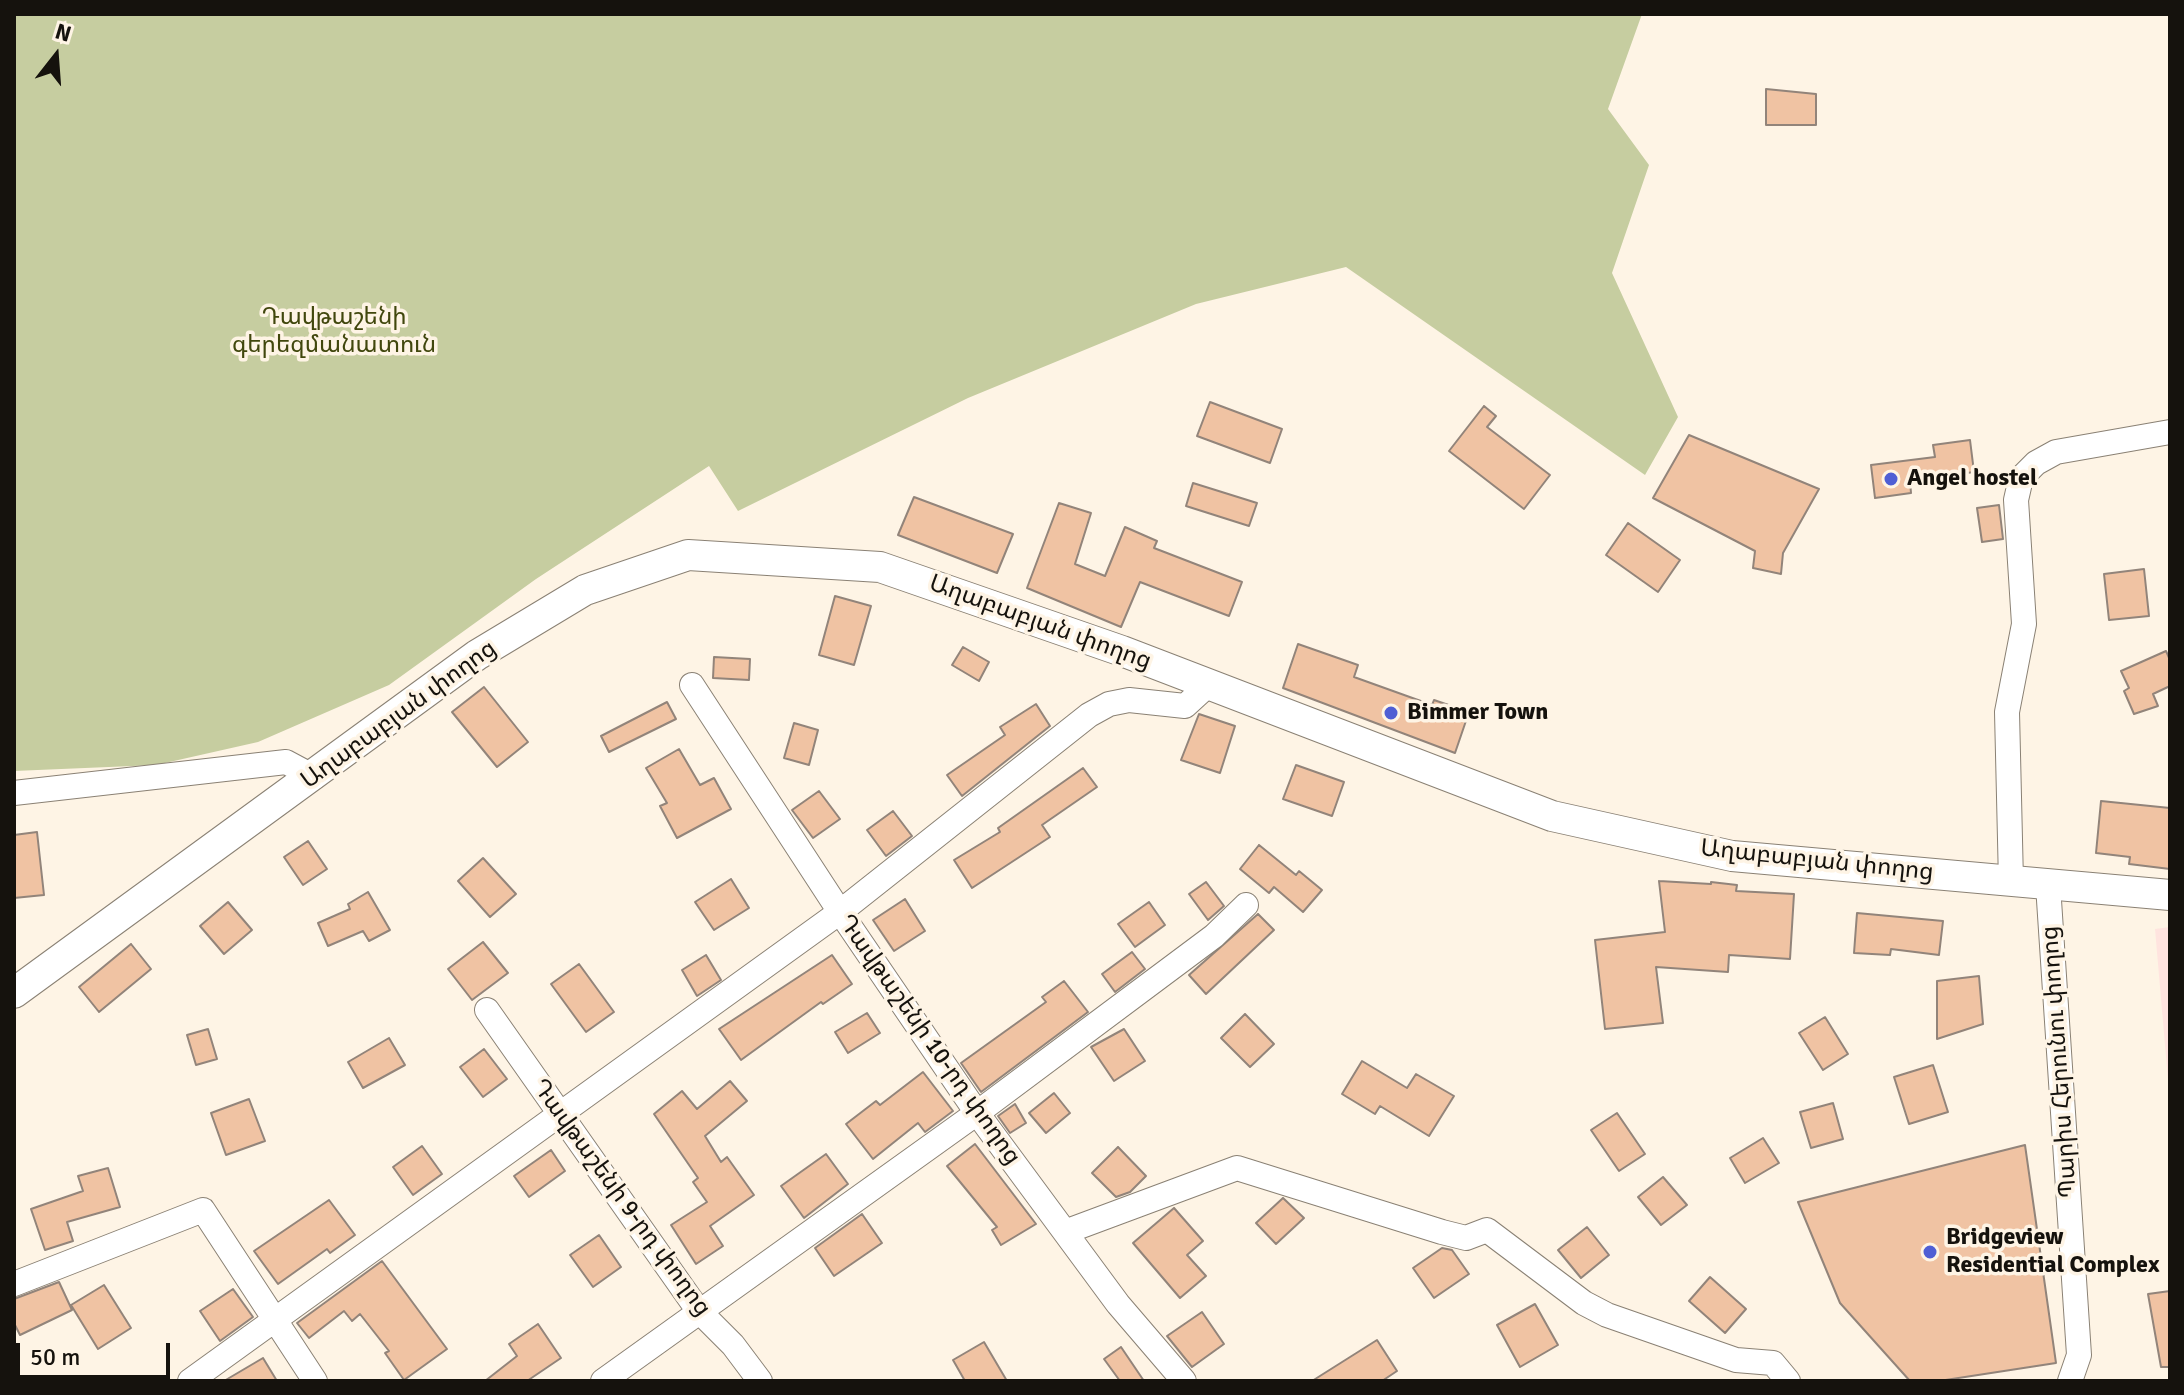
<!DOCTYPE html>
<meta charset="utf-8">
<style>
body{margin:0}
#map{position:relative;width:2184px;height:1395px;overflow:hidden;background:#fef4e5;font-family:Signika,sans-serif}
canvas{display:block}
.frame{position:absolute;inset:0;border:16px solid #15120d;pointer-events:none}
.north{position:absolute;left:16px;top:16px;width:80px;height:80px;-webkit-text-stroke:6px #fef4e5;paint-order:stroke;rotate:17deg;font-size:22px;font-weight:700;line-height:32px;text-align:center;color:#15120d}
.north::after{content:'';display:block;margin:auto;width:28px;height:36px;background:#15120d;clip-path:polygon(50% 0,100% 100%,50% 72%,0 100%)}
.scale{position:absolute;left:16px;top:1343px;width:154px;height:36px;box-sizing:border-box;border:4px solid #15120d;border-top:0;padding-left:10px;font-size:24px;line-height:28px;white-space:nowrap;color:#15120d;-webkit-text-stroke:6px #fef4e5;paint-order:stroke}
</style>
<div id="map">
<canvas width="2184" height="1395"></canvas>
<div class="frame"></div>
<div class="north">N</div>
<div class="scale">50 m</div>
</div>
<script>
const c = document.querySelector('canvas').getContext('2d');
c.lineJoin = 'round';
function fillPath(path, color) { c.fillStyle = color; c.fill(path, 'evenodd'); }
const shape = rows => new Path2D(rows.map(r => 'M' + r).join(''));
function trace(path, color, width, dash) { c.strokeStyle = color; c.lineWidth = width; c.lineCap = dash ? 'butt' : 'round'; c.setLineDash(dash || []); c.stroke(path); }
function drawText(font, color, halo, rows, align = 'center') {
  c.font = font + ' Signika,"Noto Sans Armenian",sans-serif'; c.lineWidth = 7; c.setLineDash([]); c.textBaseline = 'middle'; c.strokeStyle = halo; c.fillStyle = color; for (const [text, x, y, turn = 0] of rows) {
    c.save(); c.translate(x, y); c.rotate((+turn || 0) * Math.PI / 180); c.textAlign = isNaN(turn) ? turn : align; if (halo) c.strokeText(text, 0, 0); c.fillText(text, 0, 0); c.restore();
  }
}
const industrial = shape([
 [2170,927,2170,1103,2155,929]
]);
const green = shape([
 [14,14,1642,14,1608,109,1649,165,1612,273,1678,417,1645,475,1346,267,1196,304,968,398,738,511,709,466,536,579,389,685,258,742,156,765,14,771]
]);
const building = shape([
 [1766,89,1816,94,1816,125,1766,125,1766,89],
 [1210,402,1282,429,1270,463,1197,436,1210,402],
 [1484,406,1496,416,1487,427,1550,475,1524,509,1449,451,1484,406],
 [1689,435,1819,489,1783,553,1781,574,1753,568,1755,551,1653,498,1689,435],
 [1970,440,1974,472,1910,481,1911,493,1875,498,1871,465,1935,457,1933,445,1970,440],
 [1193,483,1257,503,1249,526,1186,506,1193,483],
 [914,497,1013,534,997,573,898,535,914,497],
 [1059,503,1091,513,1075,564,1105,576,1125,527,1157,541,1154,548,1242,582,1229,616,1140,582,1121,627,1027,588,1059,503],
 [1999,505,2003,539,1982,542,1977,508,1999,505],
 [1628,523,1680,560,1658,592,1606,555,1628,523],
 [2144,569,2149,616,2109,620,2104,574,2144,569],
 [835,596,871,606,854,665,819,655,835,596],
 [1298,644,1358,665,1354,677,1432,705,1434,700,1469,712,1455,753,1283,688,1298,644],
 [963,647,989,662,979,681,952,665,963,647],
 [2166,651,2170,660,2170,686,2153,694,2158,706,2134,714,2124,691,2129,688,2121,671,2166,651],
 [714,657,750,659,749,680,713,678,714,657],
 [484,687,528,742,497,767,452,712,484,687],
 [667,702,676,719,609,752,601,736,667,702],
 [1036,704,1050,726,962,796,947,775,1005,735,1000,727,1036,704],
 [1199,714,1235,726,1220,773,1181,760,1199,714],
 [794,723,818,730,809,765,784,758,794,723],
 [679,749,700,785,714,778,731,809,677,838,660,806,667,803,646,768,679,749],
 [1296,765,1344,782,1332,816,1283,799,1296,765],
 [1083,768,1097,787,1042,825,1050,837,972,888,954,860,1000,832,998,828,1083,768],
 [819,791,840,819,813,838,792,810,819,791],
 [2101,801,2170,808,2170,869,2129,864,2130,857,2096,853,2101,801],
 [893,811,912,836,886,856,867,830,893,811],
 [37,832,44,895,14,898,14,835,37,832],
 [308,841,327,869,303,885,284,857,308,841],
 [1259,845,1296,875,1299,871,1322,890,1303,912,1274,887,1269,893,1240,869,1259,845],
 [483,858,516,894,490,917,458,881,483,858],
 [731,879,749,908,714,930,695,902,731,879],
 [1659,881,1711,884,1711,882,1737,885,1736,891,1794,894,1790,959,1729,955,1728,972,1656,967,1663,1023,1605,1029,1595,940,1665,932,1659,881],
 [1206,882,1224,906,1208,920,1189,894,1206,882],
 [368,892,390,930,369,941,363,931,328,946,318,923,350,909,348,904,368,892],
 [905,899,925,931,894,951,873,920,905,899],
 [228,902,252,930,224,954,200,926,228,902],
 [1149,902,1165,925,1135,947,1118,924,1149,902],
 [1857,913,1943,921,1939,955,1891,949,1890,955,1854,953,1857,913],
 [1258,914,1274,930,1206,994,1189,975,1258,914],
 [483,942,508,973,472,1000,448,969,483,942],
 [131,944,151,969,99,1012,79,987,131,944],
 [1132,952,1145,969,1115,992,1102,974,1132,952],
 [706,955,721,980,697,996,682,970,706,955],
 [832,955,852,984,823,1004,821,1002,741,1060,719,1029,832,955],
 [579,964,614,1012,586,1032,551,984,579,964],
 [1979,976,1983,1024,1937,1039,1937,981,1979,976],
 [1064,981,1088,1012,981,1092,961,1063,1046,1002,1042,997,1064,981],
 [867,1013,880,1033,848,1053,835,1032,867,1013],
 [1245,1014,1274,1044,1250,1067,1221,1038,1245,1014],
 [1825,1017,1848,1054,1823,1070,1799,1033,1825,1017],
 [208,1029,217,1059,196,1065,187,1035,208,1029],
 [1124,1029,1145,1061,1114,1081,1091,1047,1124,1029],
 [389,1038,405,1065,363,1088,348,1062,389,1038],
 [484,1049,507,1079,483,1097,460,1067,484,1049],
 [1362,1061,1407,1088,1416,1074,1454,1096,1429,1136,1380,1106,1375,1114,1342,1094,1362,1061],
 [1933,1065,1948,1112,1909,1124,1894,1077,1933,1065],
 [923,1072,953,1111,925,1132,918,1123,873,1159,846,1124,876,1101,880,1105,923,1072],
 [730,1081,747,1101,705,1136,721,1162,727,1157,754,1195,710,1226,723,1246,696,1264,671,1225,707,1202,693,1182,698,1178,654,1114,682,1091,697,1109,730,1081],
 [1054,1093,1070,1113,1046,1133,1029,1113,1054,1093],
 [249,1099,265,1141,226,1155,211,1113,249,1099],
 [1833,1103,1843,1139,1811,1148,1800,1112,1833,1103],
 [1015,1104,1026,1123,1010,1133,998,1116,1015,1104],
 [1617,1113,1645,1154,1619,1171,1591,1130,1617,1113],
 [1763,1138,1779,1163,1745,1183,1730,1158,1763,1138],
 [975,1144,1036,1224,1001,1245,992,1230,997,1227,947,1166,975,1144],
 [2025,1145,2056,1363,1939,1381,1910,1381,1840,1303,1798,1202,2025,1145],
 [422,1146,442,1174,413,1195,393,1167,422,1146],
 [1118,1147,1146,1176,1130,1192,1116,1197,1092,1173,1118,1147],
 [551,1150,565,1171,529,1197,514,1176,551,1150],
 [826,1154,848,1184,804,1218,781,1186,826,1154],
 [108,1168,120,1207,67,1222,73,1241,45,1250,31,1209,83,1191,78,1176,108,1168],
 [1663,1177,1687,1205,1661,1225,1638,1197,1663,1177],
 [1283,1198,1304,1218,1276,1244,1256,1223,1283,1198],
 [329,1200,355,1235,330,1253,327,1249,278,1284,254,1251,329,1200],
 [1174,1208,1203,1241,1187,1255,1206,1276,1180,1298,1133,1243,1174,1208],
 [862,1214,882,1243,834,1276,815,1248,862,1214],
 [1587,1227,1609,1255,1581,1278,1558,1250,1587,1227],
 [599,1235,621,1267,593,1287,570,1255,599,1235],
 [1442,1248,1452,1250,1469,1274,1434,1298,1413,1268,1442,1248],
 [382,1261,447,1349,404,1380,385,1353,389,1351,360,1314,352,1321,344,1311,309,1338,297,1323,382,1261],
 [1710,1277,1746,1309,1725,1333,1689,1301,1710,1277],
 [59,1282,72,1310,20,1335,14,1323,14,1299,59,1282],
 [104,1285,131,1328,98,1349,71,1305,104,1285],
 [233,1289,253,1317,220,1341,200,1311,233,1289],
 [2170,1291,2170,1367,2161,1367,2148,1294,2170,1291],
 [1535,1304,1558,1345,1520,1367,1497,1325,1535,1304],
 [1202,1312,1224,1344,1192,1367,1167,1336,1202,1312],
 [538,1324,561,1358,527,1381,485,1381,517,1356,509,1344,538,1324],
 [1377,1340,1397,1371,1382,1381,1312,1381,1377,1340],
 [984,1342,1007,1381,965,1381,953,1360,984,1342],
 [1121,1347,1144,1381,1120,1381,1104,1359,1121,1347],
 [263,1358,277,1381,224,1381,263,1358]
]);
const minor = shape([
 [692,685,840,912,977,1113,1118,1304,1184,1381],
 [14,793,286,762,314,777],
 [2011,882,2007,712,2024,624,2016,500,2021,478,2036,463,2056,452,2170,432],
 [2048,885,2079,1355,2070,1381],
 [487,1010,698,1310,733,1345,760,1381],
 [1065,1232,1237,1168,1442,1232,1466,1238,1487,1230,1584,1303,1607,1315,1736,1360,1773,1363,1788,1381],
 [14,1284,203,1210,315,1381],
 [190,1381,840,912,1089,715,1109,704,1129,700,1185,706,1208,685],
 [603,1381,977,1113,1214,936,1246,905]
]);
const tertiary = shape([
 [14,993,477,655,585,590,688,555,880,567,1122,651,1552,816,1732,856,2170,895]
]);
const markers = [
 [1891,479,8,"#4f5ed4"],
 [1391,713,8,"#4f5ed4"],
 [1930,1252,8,"#4f5ed4"]
];
const parkNames = [
 ["Դավթաշենի",334,318],
 ["գերեզմանատուն",334,346]
];
const poiNames = [
 ["Angel hostel",1907,479],
 ["Bimmer Town",1407,713],
 ["Bridgeview",1946,1238],
 ["Residential Complex",1946,1266]
];
const streetNames = [
 ["Աղաբաբյան փողոց",1040,623,20],
 ["Աղաբաբյան փողոց",399,715,-36],
 ["Աղաբաբյան փողոց",1817,861,6],
 ["Դավթաշենի 10-րդ փողոց",929,1040,55],
 ["Պարիս Հերունու փողոց",2060,1062,-94],
 ["Դավթաշենի 9-րդ փողոց",621,1198,54]
];
fillPath(industrial, '#ffe4df');
fillPath(green, '#c6cda0');
fillPath(building, '#f0c3a3');
trace(building, '#92847a', 2);
trace(minor, '#8a8174', 26);
trace(tertiary, '#8a8174', 32);
trace(minor, '#fff', 24);
trace(tertiary, '#fff', 30);
for (const [x, y, r, color] of markers) { const dot = new Path2D(); dot.arc(x, y, r, 0, 2 * Math.PI); c.fillStyle = color; c.fill(dot); trace(dot, '#fef4e5', 3); }
drawText('24px', '#41470d', '#fef4e5', parkNames);
drawText('bold 24px', '#15120d', '#fef4e5', poiNames, 'left');
drawText('24px', '#15120d', '#fef4e5', streetNames);
</script>
